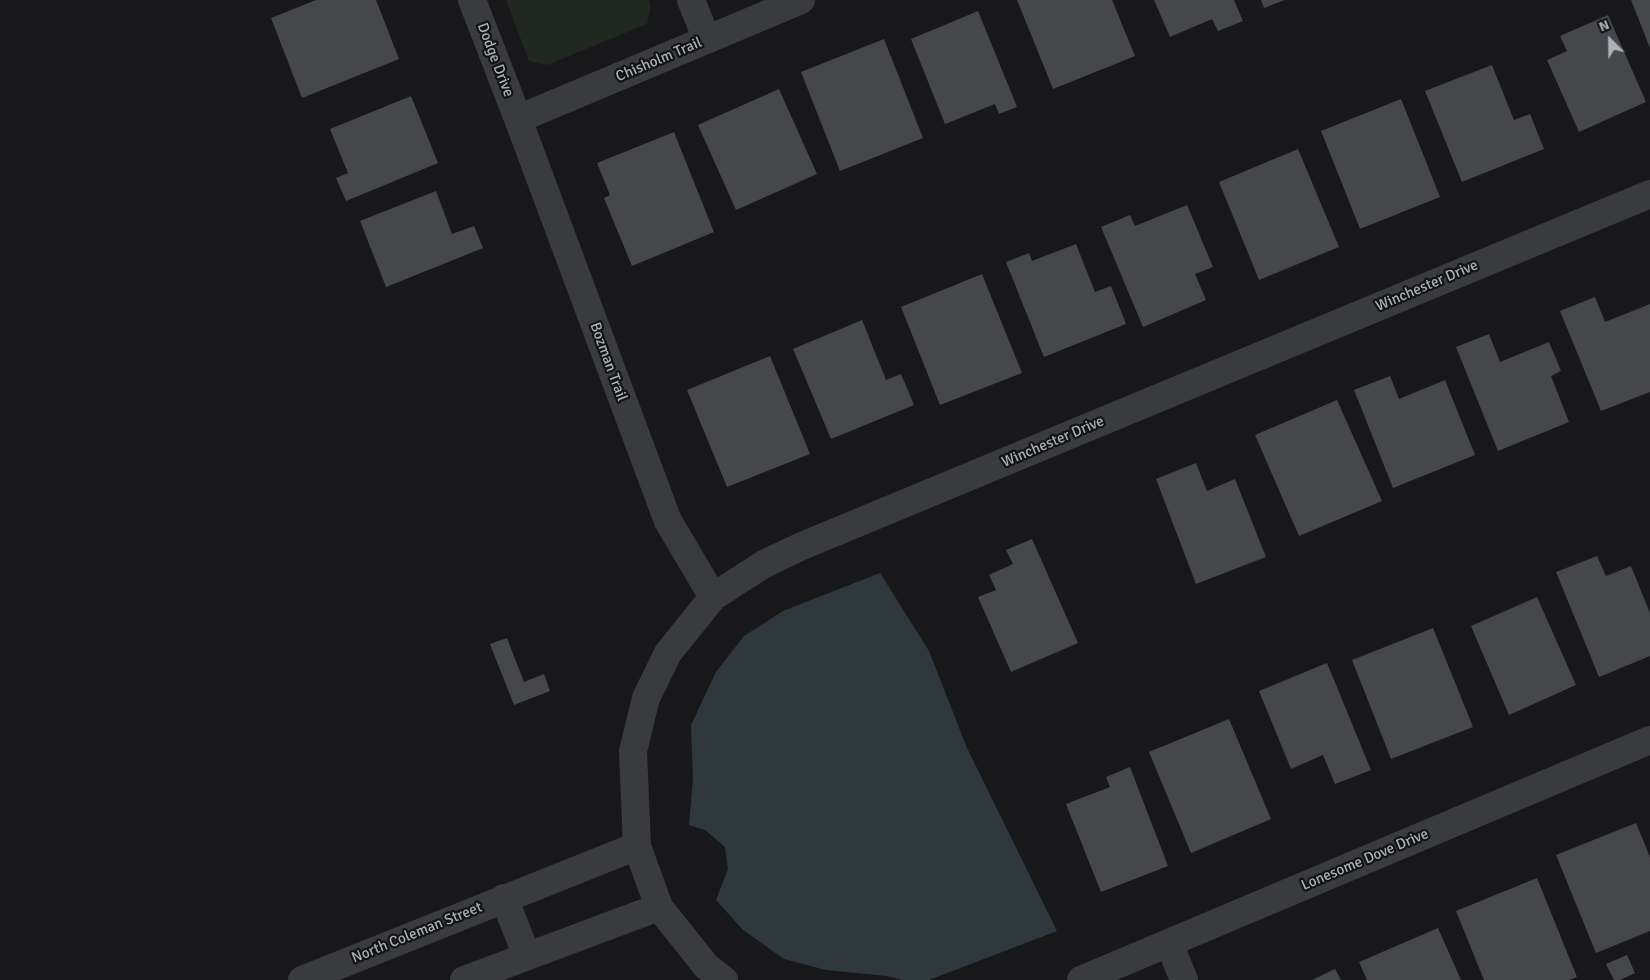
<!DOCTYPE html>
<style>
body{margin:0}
#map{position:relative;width:1650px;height:980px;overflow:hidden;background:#18181a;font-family:Signika,sans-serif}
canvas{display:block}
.north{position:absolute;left:1585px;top:15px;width:50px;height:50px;-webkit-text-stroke:4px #131315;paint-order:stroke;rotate:337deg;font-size:14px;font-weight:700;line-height:20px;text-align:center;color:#acb1b8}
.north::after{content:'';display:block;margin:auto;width:18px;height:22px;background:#acb1b8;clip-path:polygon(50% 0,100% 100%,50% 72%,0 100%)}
</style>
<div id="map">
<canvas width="1650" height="980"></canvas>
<div class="north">N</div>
</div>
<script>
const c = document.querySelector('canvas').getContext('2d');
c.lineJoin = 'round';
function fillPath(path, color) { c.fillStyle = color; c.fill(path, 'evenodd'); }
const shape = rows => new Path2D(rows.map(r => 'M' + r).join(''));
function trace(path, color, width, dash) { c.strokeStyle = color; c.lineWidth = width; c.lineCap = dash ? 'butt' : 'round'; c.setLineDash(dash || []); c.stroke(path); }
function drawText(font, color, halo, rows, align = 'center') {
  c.font = font + ' Signika,sans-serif'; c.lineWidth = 4.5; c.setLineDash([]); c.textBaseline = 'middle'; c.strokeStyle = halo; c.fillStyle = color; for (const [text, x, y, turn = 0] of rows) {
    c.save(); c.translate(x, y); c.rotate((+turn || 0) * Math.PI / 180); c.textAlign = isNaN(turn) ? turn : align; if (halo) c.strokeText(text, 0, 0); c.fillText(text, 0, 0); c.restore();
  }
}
const green = shape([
 [506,0,649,0,651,6,647,24,547,65,529,61]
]);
const water = shape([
 [880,573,929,651,967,748,1057,931,929,980,902,980,887,976,826,970,784,959,743,930,716,900,728,869,725,847,705,830,689,825,693,779,691,725,716,672,744,636,783,611]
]);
const building = shape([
 [316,0,376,0,399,59,302,98,271,18],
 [1017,0,1112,0,1135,56,1053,89],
 [1154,0,1234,0,1243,21,1218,31,1212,19,1170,37],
 [1261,0,1285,0,1264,8],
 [1631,0,1650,0,1650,48],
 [978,11,1017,107,999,114,995,104,945,124,911,39],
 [1608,15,1646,102,1579,132,1547,60,1567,51,1560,36],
 [884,39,923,138,840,171,801,72],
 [1492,65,1514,120,1530,114,1544,149,1462,182,1425,91],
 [779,89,817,174,736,210,698,125],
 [411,96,438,163,346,201,336,178,348,173,330,129],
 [1401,99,1440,197,1360,229,1321,131],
 [674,132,714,232,632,266,604,198,610,195,597,163],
 [1298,149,1339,247,1259,280,1219,182],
 [436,191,452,234,474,226,483,248,386,287,360,221],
 [1187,205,1213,267,1195,274,1206,300,1143,327,1101,227,1130,215,1135,226],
 [1076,244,1095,292,1111,286,1126,324,1044,357,1006,262,1029,253,1032,261],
 [982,274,1022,373,940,405,901,307],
 [1595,297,1605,322,1650,304,1650,392,1601,411,1560,311],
 [862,320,886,380,901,374,914,405,831,439,793,349],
 [1489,334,1500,362,1549,342,1561,371,1551,376,1569,422,1498,451,1456,347],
 [770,356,810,454,727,487,687,390],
 [1390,376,1399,399,1445,380,1475,455,1393,488,1354,390],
 [1337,400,1382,501,1299,536,1255,435],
 [1196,463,1207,491,1235,479,1266,557,1196,584,1156,479],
 [1032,539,1078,643,1011,672,978,597,996,590,989,575,1013,564,1006,550],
 [1597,556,1606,576,1631,566,1650,613,1650,656,1599,677,1556,572],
 [1537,597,1576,685,1509,715,1471,626],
 [1433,628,1473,727,1391,759,1352,660],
 [507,638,524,682,544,674,550,691,514,705,490,644],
 [1327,663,1371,770,1335,784,1323,755,1291,769,1259,691],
 [1229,719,1271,819,1191,853,1149,752],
 [1130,767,1168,866,1101,892,1066,804,1110,787,1106,777],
 [1636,823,1650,857,1650,931,1596,953,1556,855],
 [1537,878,1577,977,1569,980,1484,980,1456,911],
 [1438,928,1461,980,1367,980,1359,962],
 [1627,955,1635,973,1620,980,1614,980,1606,964],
 [1335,969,1341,980,1312,980]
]);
const street = shape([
 [472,0,518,119,668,521,713,597],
 [691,0,707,40],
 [518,119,801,0],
 [504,898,527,956],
 [1169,943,1184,980],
 [302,980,637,846],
 [464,980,659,907],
 [724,980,706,966,659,907,637,846,633,751,646,698,668,653,713,597,764,564,802,546,1650,194],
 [1081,980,1650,740]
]);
const streetNames = [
 ["Dodge Drive",495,60,69],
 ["Chisholm Trail",659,60,-23],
 ["Winchester Drive",1427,286,-23],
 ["Bozman Trail",608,362,70],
 ["Winchester Drive",1053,442,-23],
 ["Lonesome Dove Drive",1365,860,-23],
 ["North Coleman Street",417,933,-22]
];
fillPath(green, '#202821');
fillPath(water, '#2f393d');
fillPath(building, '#45474a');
trace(street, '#393b3f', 28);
drawText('15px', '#acb1b8', '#131315', streetNames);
</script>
